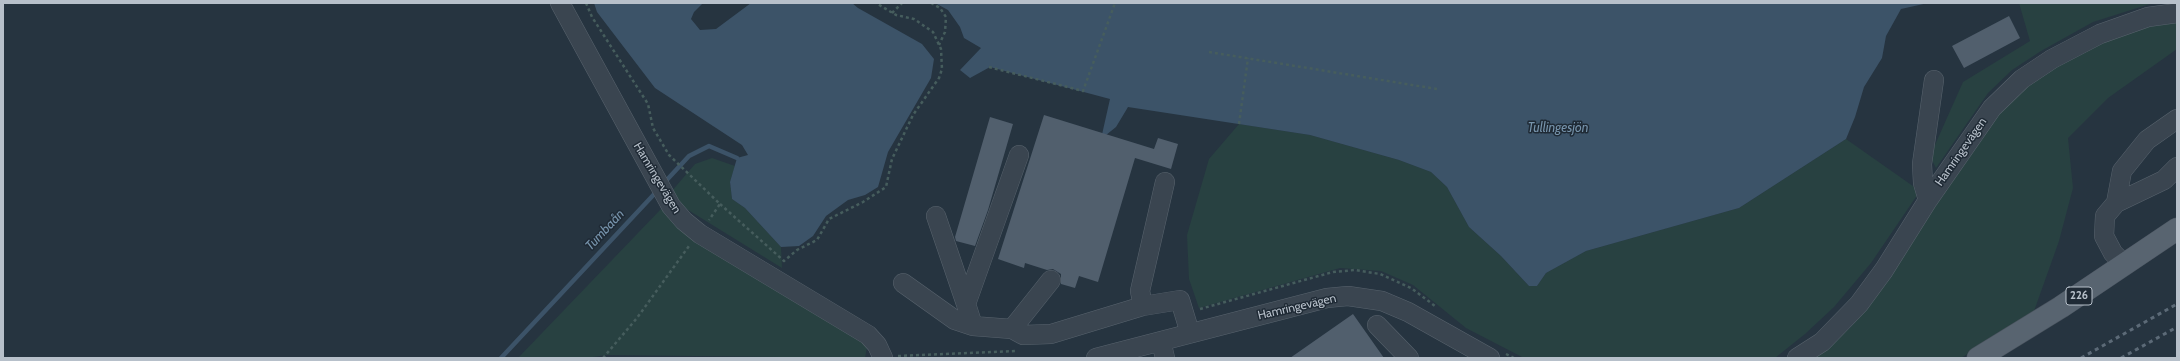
<!DOCTYPE html>
<meta charset="utf-8">
<style>
body{margin:0}
#map{position:relative;width:2180px;height:361px;overflow:hidden;background:#263440;font-family:Cabin,sans-serif}
canvas{display:block}
.frame{position:absolute;inset:0;border:4px solid #b7c0ca;pointer-events:none}
</style>
<div id="map">
<canvas width="2180" height="361"></canvas>
<div class="frame"></div>
</div>
<script>
const c = document.querySelector('canvas').getContext('2d');
c.lineJoin = 'round';
function fillPath(path, color) { c.fillStyle = color; c.fill(path, 'evenodd'); }
const shape = rows => new Path2D(rows.map(r => 'M' + r).join(''));
function trace(path, color, width, dash) { c.strokeStyle = color; c.lineWidth = width; c.lineCap = dash ? 'butt' : 'round'; c.setLineDash(dash || []); c.stroke(path); }
function drawText(font, color, halo, rows, align = 'center') {
  c.font = font + ' Cabin,sans-serif'; c.lineWidth = 3; c.setLineDash([]); c.textBaseline = 'middle'; c.strokeStyle = halo; c.fillStyle = color; for (const [text, x, y, turn = 0] of rows) {
    c.save(); c.translate(x, y); c.rotate((+turn || 0) * Math.PI / 180); c.textAlign = isNaN(turn) ? turn : align; if (halo) c.strokeText(text, 0, 0); c.fillText(text, 0, 0); c.restore();
  }
}
const green = shape([
 [2019,3,2153,3,2093,22,2041,51,2012,70,1988,93,1936,168,1930,156,1963,82,2030,41],
 [2177,22,2177,49,2108,98,2068,138,2073,188,2059,241,2033,314,1961,358,1813,358,1850,328,1868,305,1999,112,2021,89,2086,46,2146,27],
 [1239,124,1310,135,1399,160,1431,172,1447,187,1469,227,1501,256,1529,286,1537,286,1546,273,1586,251,1739,208,1846,139,1920,191,1871,263,1834,307,1805,334,1775,358,1524,358,1466,328,1413,285,1381,271,1340,268,1199,308,1189,279,1187,235,1209,159],
 [712,158,735,166,730,182,732,199,745,208,781,247,782,268,680,205,671,192,695,164],
 [661,209,699,243,868,342,865,358,606,355,587,358,518,358]
]);
const water = shape([
 [594,3,703,3,694,12,691,19,700,30,716,29,751,3,852,3,858,8,922,44,934,59,931,78,888,152,878,187,865,195,848,200,826,216,813,236,799,246,781,247,745,208,732,199,730,182,737,158,748,155,742,145,655,88,597,12],
 [935,3,1928,3,1901,9,1886,36,1882,58,1864,87,1855,117,1846,139,1739,208,1586,251,1546,273,1537,286,1529,286,1501,256,1469,227,1447,187,1431,172,1399,160,1310,135,1128,107,1116,127,1101,139,1110,99,990,67,970,78,960,70,981,48,964,38,960,27,948,10]
]);
const stream = shape([
 [664,183,689,156,709,146,737,158],
 [501,358,658,190]
]);
const building = shape([
 [2009,16,2020,38,1964,68,1952,46],
 [1044,115,1154,149,1158,138,1178,144,1171,169,1135,158,1098,282,1079,276,1075,288,1061,284,1061,274,1053,269,1047,270,1025,263,1024,268,998,259],
 [990,117,1013,124,988,210,975,246,956,241,955,237],
 [1353,314,1384,358,1290,358]
]);
const path = shape([
 [586,3,592,17,648,104,653,128,669,155,720,204,709,220],
 [931,3,940,8,946,17,945,32,939,45],
 [892,13,902,3],
 [1209,52,1437,89],
 [989,67,1083,91,1115,3],
 [1239,124,1248,58],
 [720,204,784,261,797,250,817,240,829,219,863,202,886,187,892,159,913,115,939,78,942,69,941,49,933,32,914,19,896,15,876,3],
 [1200,309,1333,272,1355,270,1380,274,1411,288,1435,306],
 [1506,354,1514,358],
 [898,356,1017,351],
 [603,358,637,318,689,246]
]);
const minor = shape([
 [560,3,671,206,684,221,700,234,868,335,877,345,883,358],
 [1928,200,1923,183,1922,164,1934,80],
 [2116,203,2164,180,2177,167],
 [936,216,966,304],
 [2125,265,2113,253,2104,236,2105,216,2116,203,2122,171,2147,140,2177,119],
 [903,283,955,320,973,326,1012,329,1023,335,1051,334,1143,306,1180,300,1190,333],
 [1143,306,1140,291,1165,182],
 [1377,325,1409,358],
 [973,326,966,304,1019,155],
 [1012,329,1051,280],
 [1161,341,1165,358],
 [1096,358,1327,298,1348,296,1382,301,1408,312,1490,358],
 [1797,358,1822,342,1859,304,1884,270,1928,200,1992,108,2022,79,2052,59,2100,34,2148,17,2177,13]
]);
const major = shape([
 [1978,358,2061,307,2177,229]
]);
const rail = shape([
 [2081,358,2177,304],
 [2121,358,2177,327]
]);
const shields = [
 [2079,296,26]
];
const shieldNames = [
 ["226",2079,296]
];
const streetNames = [
 ["Hamringevägen",1961,152,-55],
 ["Hamringevägen",657,178,59],
 ["Hamringevägen",1297,307,-13]
];
const waterNames = [
 ["Tullingesjön",1558,128],
 ["Tumbaån",605,230,-47]
];
fillPath(green, '#284141');
fillPath(water, '#3c5368');
trace(stream, '#3c5368', 4.5);
fillPath(building, '#515f6d');
trace(minor, '#58636d', 20);
trace(major, '#47515c', 23);
trace(path, '#465d5d', 2.5, [3, 3]);
trace(minor, '#3a4550', 19);
trace(major, '#586470', 22);
trace(rail, '#5c6a77', 3, [4, 4]);
for (const [x, y, w] of shields) { const box = new Path2D(); box.roundRect(x - w / 2, y - 9, w, 18, 3); c.fillStyle = '#1f2a35'; c.fill(box); trace(box, '#b7c0ca', 1); }
drawText('bold 11px', '#b7c0ca', null, shieldNames);
drawText('12px', '#b7c0ca', '#1f2a35', streetNames);
drawText('italic 13px', '#7794ac', '#1f2a35', waterNames);
</script>
